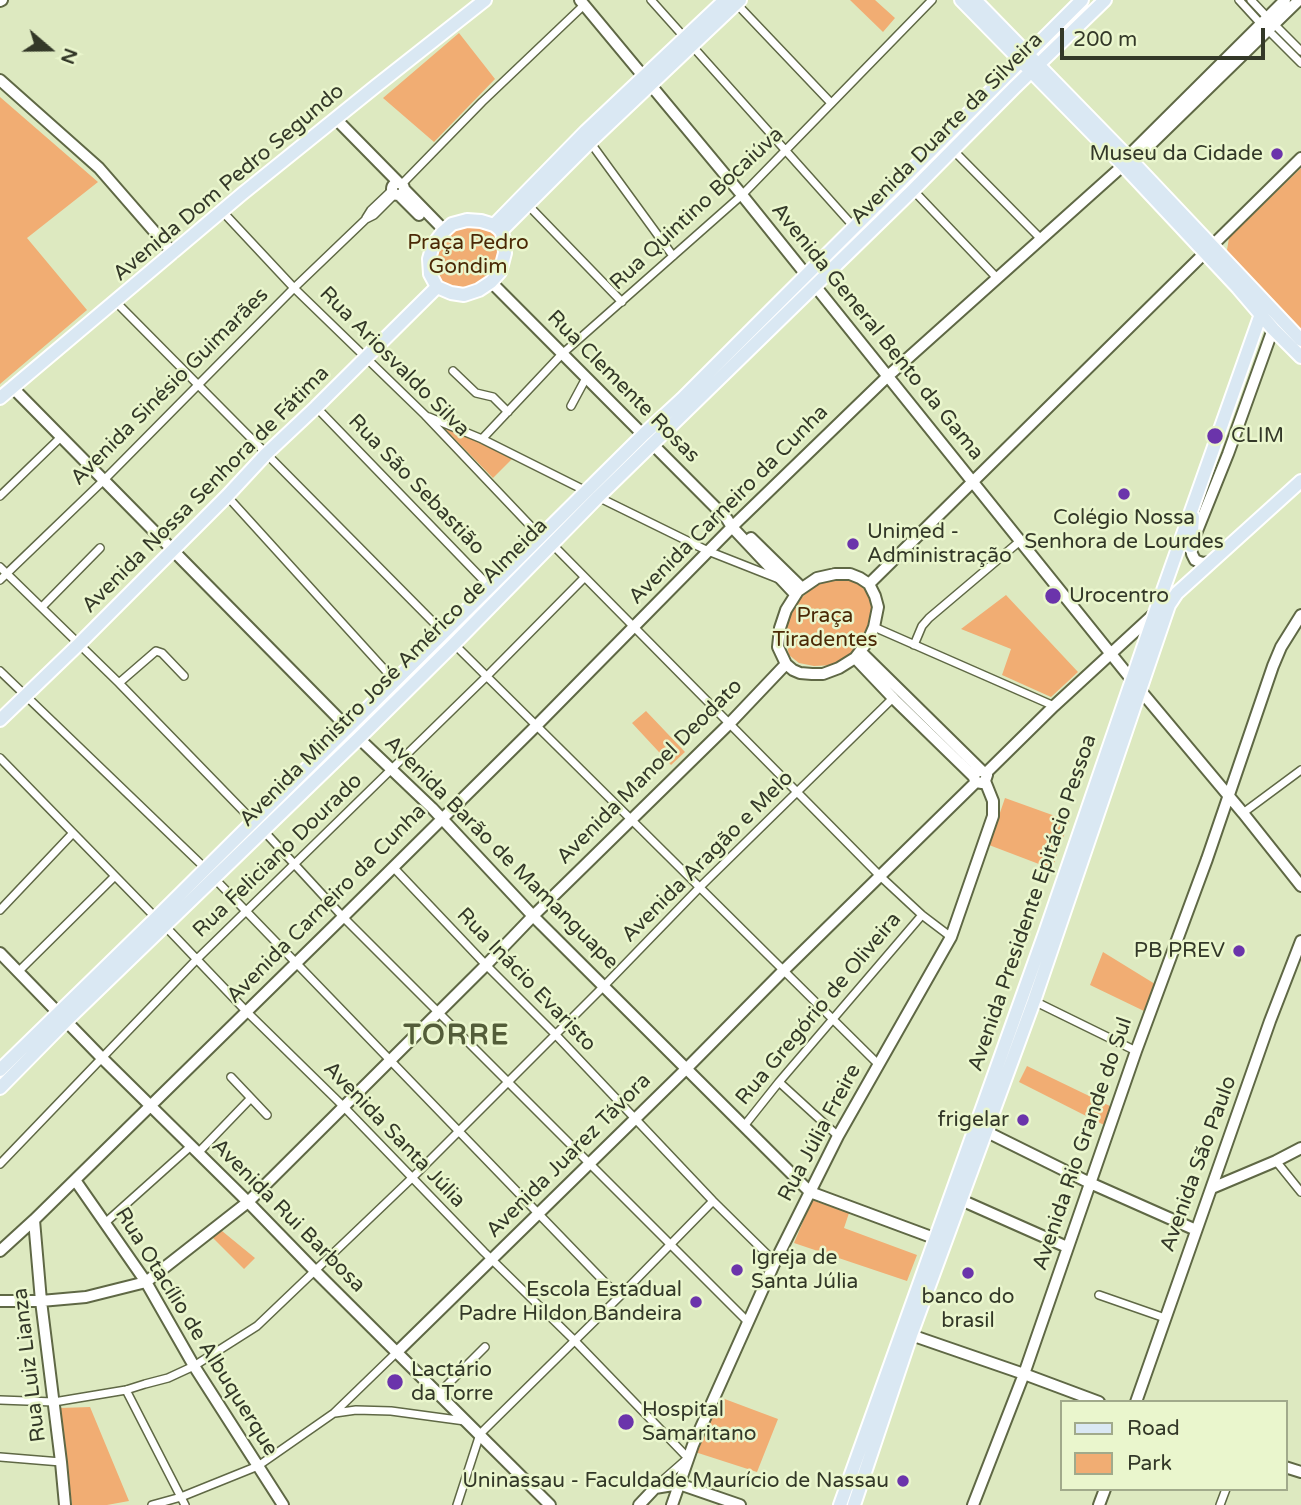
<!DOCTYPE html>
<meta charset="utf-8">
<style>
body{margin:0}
#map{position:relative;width:1301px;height:1505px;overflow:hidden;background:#dde9c0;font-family:"Varela Round",sans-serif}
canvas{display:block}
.legend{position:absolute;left:1060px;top:1400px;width:228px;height:91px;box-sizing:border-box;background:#eaf6cd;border:2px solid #a1aa8b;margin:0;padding:9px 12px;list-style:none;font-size:21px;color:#333828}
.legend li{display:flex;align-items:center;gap:14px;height:35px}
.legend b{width:35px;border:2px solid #a1aa8b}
.north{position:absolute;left:14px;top:14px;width:70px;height:70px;-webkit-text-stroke:5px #eaf6cd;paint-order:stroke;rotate:110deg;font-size:19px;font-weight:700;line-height:28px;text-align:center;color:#333828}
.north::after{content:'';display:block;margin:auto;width:24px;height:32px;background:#333828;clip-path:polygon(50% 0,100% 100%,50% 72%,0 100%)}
.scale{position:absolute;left:1060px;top:28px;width:205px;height:32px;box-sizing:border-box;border:4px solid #333828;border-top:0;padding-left:9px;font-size:21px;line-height:24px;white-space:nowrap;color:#333828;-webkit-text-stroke:5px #eaf6cd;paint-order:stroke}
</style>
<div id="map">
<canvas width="1301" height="1505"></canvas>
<ul class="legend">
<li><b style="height:9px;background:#dae8f3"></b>Road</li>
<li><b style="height:19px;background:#f1ad73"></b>Park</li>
</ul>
<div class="north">N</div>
<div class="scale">200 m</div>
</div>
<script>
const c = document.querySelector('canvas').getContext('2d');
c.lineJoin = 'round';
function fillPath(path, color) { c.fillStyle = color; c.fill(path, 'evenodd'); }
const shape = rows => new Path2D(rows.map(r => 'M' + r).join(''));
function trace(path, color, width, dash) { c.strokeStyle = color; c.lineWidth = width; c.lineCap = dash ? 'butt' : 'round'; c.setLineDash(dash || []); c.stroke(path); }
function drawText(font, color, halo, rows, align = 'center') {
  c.font = font + ' "Varela Round",sans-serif'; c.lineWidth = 5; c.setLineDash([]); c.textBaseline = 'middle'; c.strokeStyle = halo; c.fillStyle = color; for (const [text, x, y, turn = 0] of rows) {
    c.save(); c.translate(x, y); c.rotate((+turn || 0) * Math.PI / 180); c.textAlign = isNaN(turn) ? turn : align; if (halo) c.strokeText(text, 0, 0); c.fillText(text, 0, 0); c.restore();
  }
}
const green = shape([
 [850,0,875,0,895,18,883,32],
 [459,33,495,79,434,142,383,98],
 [0,97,98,182,27,238,87,310,0,384],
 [1301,168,1301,332,1230,259,1227,250,1229,238],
 [467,222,489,227,496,234,500,247,497,263,493,275,468,291,452,291,439,282,435,272,435,254,442,239,452,227],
 [439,423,513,458,493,478],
 [830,578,848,578,866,587,870,596,872,617,869,627,850,656,834,665,814,666,799,663,789,655,784,634,786,623,794,607,800,599,816,585],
 [1006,595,1078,672,1051,697,1002,675,1011,649,961,629],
 [646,711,685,752,671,765,632,723],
 [1005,798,1069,821,1052,869,989,845],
 [1103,952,1155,984,1144,1011,1090,985],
 [1027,1066,1112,1107,1104,1125,1019,1082],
 [812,1200,849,1213,844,1228,917,1255,907,1281,794,1243],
 [222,1231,255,1258,244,1269,211,1236],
 [722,1398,778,1419,757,1472,695,1452],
 [90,1407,129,1501,107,1505,72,1505,60,1408]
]);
const street = shape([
 [651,0,854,227],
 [1239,0,1261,24],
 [1251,0,1267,17],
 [734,1,831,103],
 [1275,25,1301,51],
 [1269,31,1301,63],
 [590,142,673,256],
 [953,150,1041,239],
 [402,184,482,102,584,5],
 [913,190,997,278],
 [527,204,622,302],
 [222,211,294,288,425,415,541,537],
 [366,218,371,210,391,191],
 [116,302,444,633],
 [453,371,476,393,493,397,508,412],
 [571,406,586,378],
 [316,407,490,587],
 [429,417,482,439,586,491],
 [482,439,562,354,742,195,932,0],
 [0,496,61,437],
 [227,496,395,681],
 [598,497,708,551,779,579],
 [551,543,880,876,922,915,951,937],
 [0,567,119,683,254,822],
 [0,580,104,480,294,288,366,219,374,215,395,194],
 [42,607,100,548],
 [874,627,1054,706],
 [454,644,878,1064],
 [914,645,922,626,929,618,1020,541],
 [0,671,206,869],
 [119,683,156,651,162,653,184,676],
 [0,758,156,918],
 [1243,813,1301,770],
 [263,830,343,917,748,1322],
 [393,867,486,965,555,1034,713,1201,775,1262],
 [214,878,619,1297],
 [0,910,73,833],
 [165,926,246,1011,343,1106,484,1252,575,1341,688,1458,655,1487],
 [18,972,115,876],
 [1034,1001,1136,1051],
 [231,1077,267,1115],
 [779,1082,838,1136],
 [744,1126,779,1082,922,915],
 [198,1153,251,1098],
 [1276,1161,1301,1192],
 [0,1164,197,959,487,676,584,578],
 [105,1223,191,1146],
 [1099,1295,1165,1318],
 [126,1390,185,1505],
 [438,1394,485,1347],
 [0,1400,54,1402,126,1390,145,1384,168,1378,194,1366,257,1326,412,1178,604,986,700,887,894,697],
 [335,1413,356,1410,391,1411,465,1421],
 [0,1457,61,1462],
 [152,1505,181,1497,258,1466,334,1413,397,1352],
 [457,1505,480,1434,619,1297,713,1201],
 [1220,1505,1226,1489]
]);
const secondary = shape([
 [580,0,742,195,1140,690,1243,813,1301,886],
 [0,1,2,0],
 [0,80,99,168,173,253],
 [336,119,398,182],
 [1123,161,1285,0],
 '392 189a6 6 0 1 1 12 0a6 6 0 1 1-12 0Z',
 [404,189,444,230],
 [399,195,419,215],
 [491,282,727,519,732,527,795,594],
 [12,387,347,727,432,808,533,916,810,1192,934,1238],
 [751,538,802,588],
 [1211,562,1202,563,1195,560,1192,554,1191,546,1228,454,1273,329],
 [835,574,850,574,860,578,869,584,875,596,878,607,874,627,868,641,855,658,839,668,823,674,812,674,800,673,793,670,786,664,778,647,780,628,786,610,798,591,817,578,835,574],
 [869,584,1301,158],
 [861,652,981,770],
 [855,658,893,698,973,776],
 [986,773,1054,706,1155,613],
 [0,953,101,1057,248,1202,315,1271,550,1505],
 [979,1131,987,1132,1090,1183,1196,1230],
 [75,1180,146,1282,194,1366,283,1505],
 [1212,1188,1276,1161,1301,1148],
 [961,1200,1067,1247],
 [34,1220,41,1301,61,1462,65,1505],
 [0,1251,34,1220,343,917,537,725,736,523,888,376,1118,170,1124,167,1144,151,1299,0],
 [0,1301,41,1301,86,1297,146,1282,248,1202,486,965,533,916,729,724,786,664],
 [911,1335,1024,1374,1099,1402],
 [397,1352,686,1069,783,971,976,782],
 [1136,1402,1270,1021,1301,941],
 [1285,1467,1301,1472],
 [639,1505,655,1488,679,1484,740,1505],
 [672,1505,693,1445,775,1262,838,1136,951,937,993,816,993,801,985,781,987,775,981,770,975,773,974,778,976,782,982,783,985,781],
 [973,1505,1024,1374,1136,1051,1207,859,1273,666,1281,647,1301,615],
 [1099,1505,1105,1489]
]);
const primary = shape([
 [961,0,1121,163,1238,288,1273,329,1301,357],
 [975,0,1132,161,1301,340],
 [467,220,481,221,494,225,498,228,501,231,504,239,505,253,500,272,491,282,479,290,464,295,451,293,437,287,430,274,429,259,433,245,442,233,452,224,467,220],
 [494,225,586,131,725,0],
 [501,231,590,142,740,0],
 [0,398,242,194,376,86,485,0],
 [1191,546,1193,517],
 [0,720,79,644,227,496,266,454,316,407,437,287],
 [0,1070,156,918,644,434,682,399,1082,0],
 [0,1088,66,1021,359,738,454,644,598,497,913,190,1014,88,1105,0],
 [840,1505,1046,930,1155,613,1261,314],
 [854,1505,911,1335,1034,1001,1169,605,1177,593,1301,481]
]);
const markers = [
 [1277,154,7,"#6b34ab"],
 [1215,436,9,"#6b34ab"],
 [1124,494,7,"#6b34ab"],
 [853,544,7,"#6b34ab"],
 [1053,596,9,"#6b34ab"],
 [1239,951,7,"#6b34ab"],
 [1023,1120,7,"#6b34ab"],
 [737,1270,7,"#6b34ab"],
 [968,1273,7,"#6b34ab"],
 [696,1302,7,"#6b34ab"],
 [395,1382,9,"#6b34ab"],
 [626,1422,9,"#6b34ab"],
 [903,1481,7,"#6b34ab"]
];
const streetNames = [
 ["Avenida Duarte da Silveira",947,129,-45],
 ["Avenida Dom Pedro Segundo",229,183,-40],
 ["Rua Quintino Bocaiúva",697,209,-43],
 ["Avenida General Bento da Gama",877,332,51],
 ["Rua Ariosvaldo Silva",394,362,45],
 ["Avenida Sinésio Guimarães",170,387,-45],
 ["Rua Clemente Rosas",623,387,45],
 ["Rua São Sebastião",416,485,46],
 ["Avenida Nossa Senhora de Fátima",206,490,-45],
 ["Avenida Carneiro da Cunha",729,505,-45],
 ["Avenida Ministro José Américo de Almeida",394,673,-45],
 ["Avenida Manoel Deodato",650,772,-45],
 ["Avenida Barão de Mamanguape",501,853,45],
 ["Rua Feliciano Dourado",278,856,-44],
 ["Avenida Aragão e Melo",708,857,-45],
 ["Avenida Presidente Epitácio Pessoa",1033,903,-71],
 ["Avenida Carneiro da Cunha",327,904,-45],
 ["Rua Inácio Evaristo",526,980,46],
 ["Rua Gregório de Oliveira",819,1009,-50],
 ["Rua Júlia Freire",820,1133,-62],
 ["Avenida Santa Júlia",394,1135,46],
 ["Avenida Rio Grande do Sul",1083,1144,-71],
 ["Avenida Juarez Távora",569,1156,-45],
 ["Avenida São Paulo",1199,1164,-70],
 ["Avenida Rui Barbosa",288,1216,45],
 ["Rua Otacílio de Albuquerque",196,1332,58],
 ["Rua Luiz Lianza",30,1365,-97]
];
const poiNames = [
 ["Museu da Cidade",1263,154,"right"],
 ["CLIM",1231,436],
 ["Colégio Nossa",1124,518,"center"],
 ["Senhora de Lourdes",1124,542,"center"],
 ["Unimed -",867,532],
 ["Administração",867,556],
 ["Urocentro",1069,596],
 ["PB PREV",1225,951,"right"],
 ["frigelar",1009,1120,"right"],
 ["Igreja de",751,1258],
 ["Santa Júlia",751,1282],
 ["Escola Estadual",682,1290,"right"],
 ["Padre Hildon Bandeira",682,1314,"right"],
 ["banco do",968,1297,"center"],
 ["brasil",968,1321,"center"],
 ["Lactário",411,1370],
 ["da Torre",411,1394],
 ["Hospital",642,1410],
 ["Samaritano",642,1434],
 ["Uninassau - Faculdade Maurício de Nassau",889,1481,"right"]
];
const parkNames = [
 ["Praça Pedro",468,243],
 ["Gondim",468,267],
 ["Praça",825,616],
 ["Tiradentes",825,640]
];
const districtNames = [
 ["TORRE",457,1037]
];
fillPath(green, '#f1ad73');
trace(street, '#5f6845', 10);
trace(secondary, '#5f6845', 14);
trace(primary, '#fff', 16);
trace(street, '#fff', 7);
trace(secondary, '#fff', 10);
trace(primary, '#dae8f3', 12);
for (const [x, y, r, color] of markers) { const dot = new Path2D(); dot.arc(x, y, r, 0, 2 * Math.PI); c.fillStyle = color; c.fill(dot); trace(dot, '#eaf6cd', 2.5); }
drawText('21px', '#333828', '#eaf6cd', streetNames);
drawText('21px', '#333828', '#eaf6cd', poiNames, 'left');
drawText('21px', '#4b2906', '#eaf6cd', parkNames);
c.letterSpacing = '2px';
drawText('bold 28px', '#535d39', '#eaf6cd', districtNames);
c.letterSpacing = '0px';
</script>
